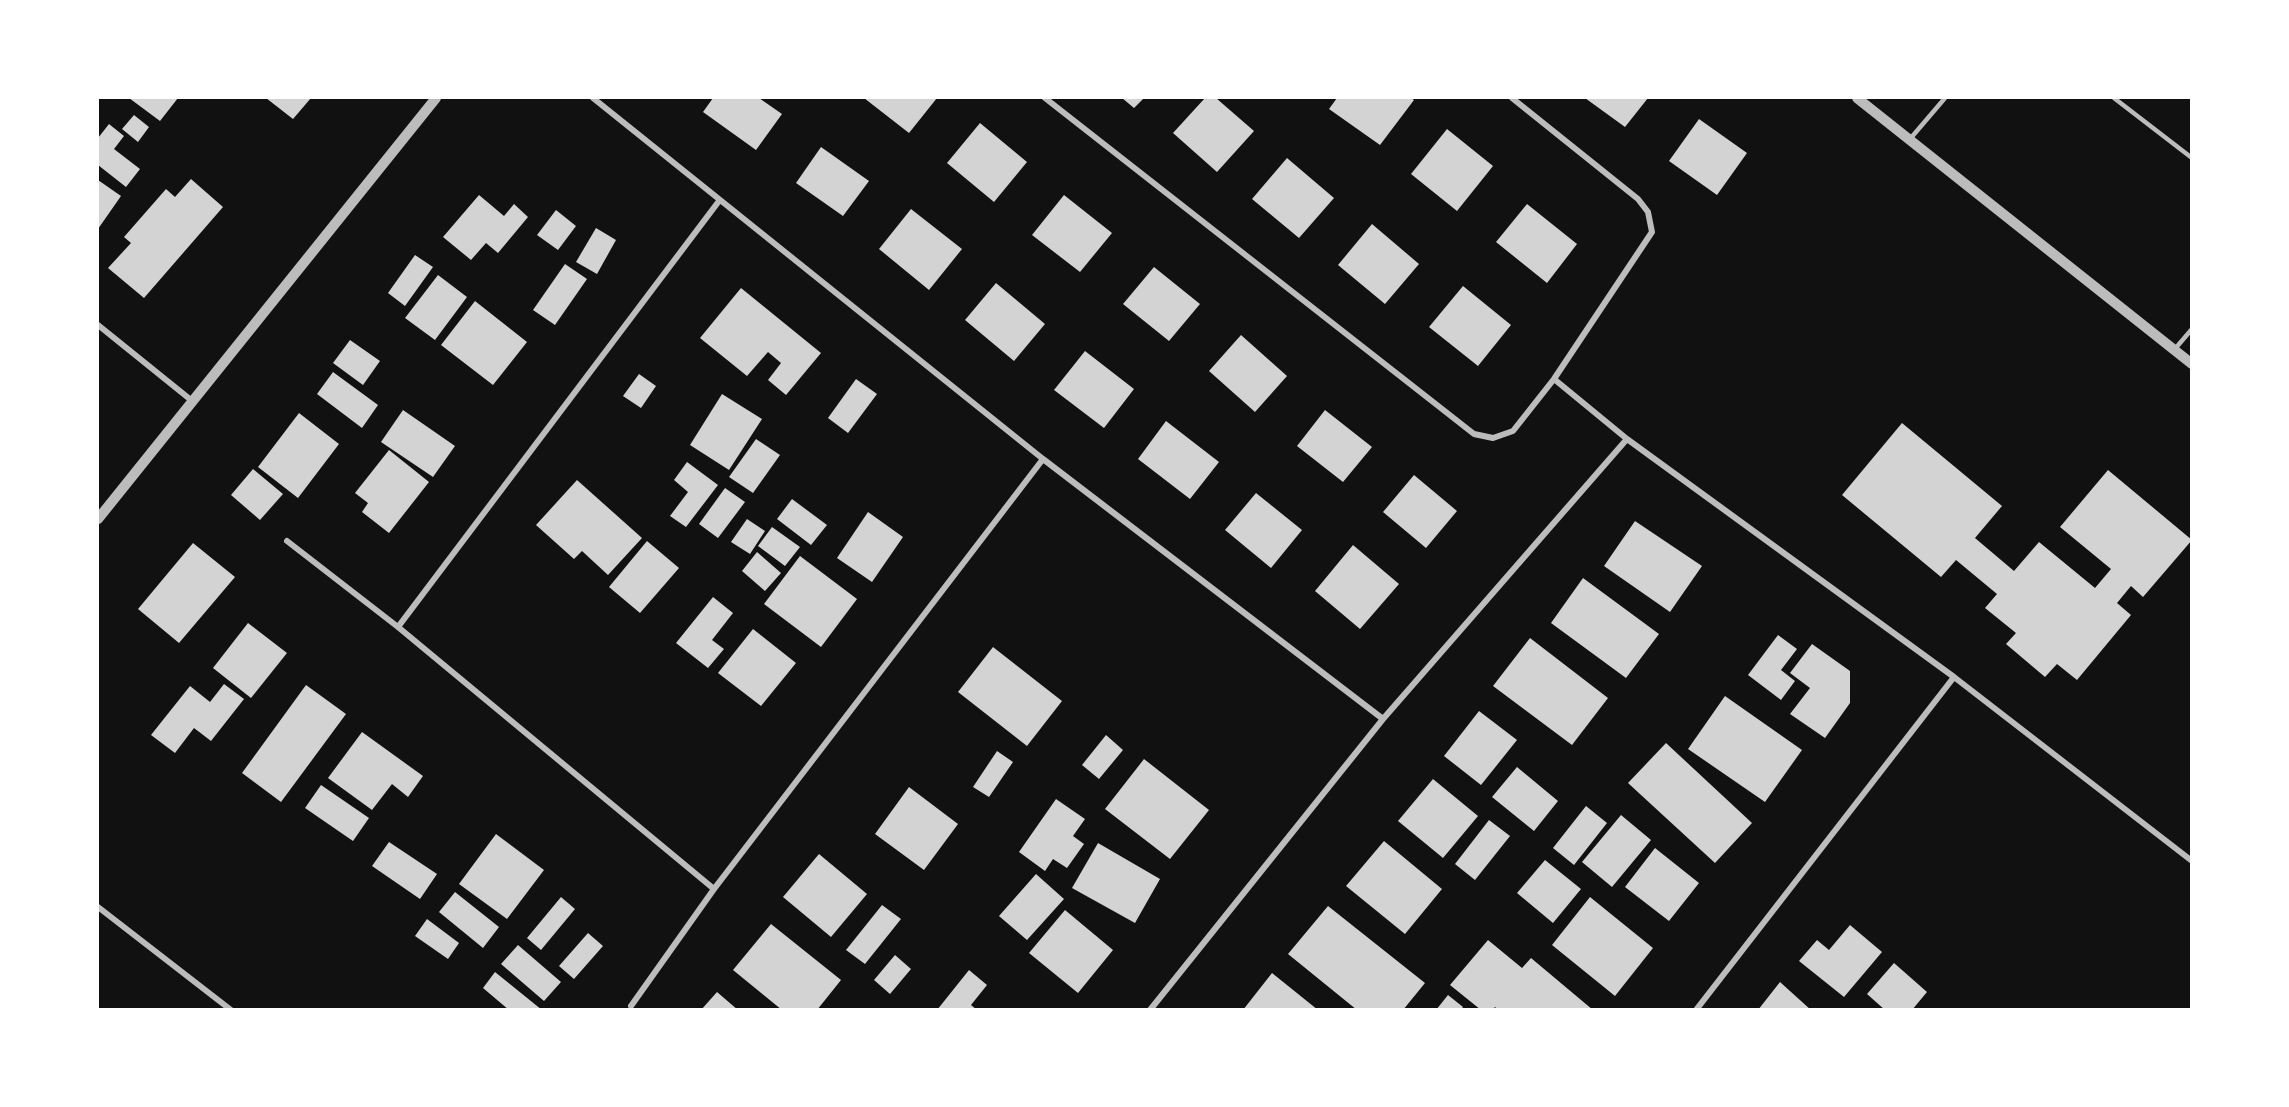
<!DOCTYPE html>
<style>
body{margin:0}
#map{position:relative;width:2289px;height:1107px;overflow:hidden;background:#111;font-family:"Noto Sans",sans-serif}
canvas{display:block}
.frame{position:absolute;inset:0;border:99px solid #fff;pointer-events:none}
</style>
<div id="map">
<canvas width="2289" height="1107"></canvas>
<div class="frame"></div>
</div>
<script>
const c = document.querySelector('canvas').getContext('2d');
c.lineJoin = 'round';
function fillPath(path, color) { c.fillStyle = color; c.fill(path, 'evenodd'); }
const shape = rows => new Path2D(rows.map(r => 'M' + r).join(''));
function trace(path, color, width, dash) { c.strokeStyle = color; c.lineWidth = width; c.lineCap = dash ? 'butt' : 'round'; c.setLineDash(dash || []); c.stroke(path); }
const building = shape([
 [129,98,178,98,160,121],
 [266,98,311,98,293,119],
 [713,98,759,98,782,114,756,150,703,112],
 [864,98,937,98,909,133],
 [1122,98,1144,98,1134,108],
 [1205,98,1216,98,1254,131,1217,172,1173,133],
 [1337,98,1411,98,1414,100,1380,145,1329,109],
 [1585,98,1648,98,1625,127],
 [134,115,149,127,138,142,122,129],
 [1699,119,1747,153,1717,195,1669,161],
 [980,123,1027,162,994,202,947,163],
 [109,124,124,136,114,149,140,169,126,187,98,165,98,138],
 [1447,129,1493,166,1457,211,1411,174],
 [821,147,869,181,843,216,796,183],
 [1287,158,1334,198,1299,238,1252,199],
 [191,179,223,207,144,298,108,268,131,243,124,237,166,189,175,197],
 [98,180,121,196,98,229],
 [479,195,504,216,514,204,528,217,498,253,486,243,471,260,443,237],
 [1064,195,1112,233,1080,272,1032,235],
 [1527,204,1577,244,1547,283,1496,242],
 [911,209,962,249,929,290,879,249],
 [556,210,576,226,558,250,537,235],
 [1372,224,1419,264,1385,304,1338,265],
 [596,228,616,240,597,274,576,262],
 [415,255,433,267,405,306,388,293],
 [565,264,587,279,555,325,533,310],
 [1154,267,1200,304,1169,341,1123,304],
 [438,275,467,297,435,340,405,318],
 [996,283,1045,324,1014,361,965,320],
 [1463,286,1511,325,1478,366,1429,327],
 [741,288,821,353,786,395,768,380,781,363,768,352,747,376,700,338],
 [475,301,527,342,493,385,441,345],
 [1241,335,1287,376,1255,412,1209,371],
 [350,340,380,361,363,385,333,363],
 [1085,351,1134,389,1104,428,1054,390],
 [333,372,378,405,362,428,317,394],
 [639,374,656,386,641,408,623,396],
 [856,379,877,394,848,433,828,418],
 [722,394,762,419,729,470,690,445],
 [403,410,455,446,433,477,381,442],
 [1325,410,1372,447,1343,482,1297,446],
 [299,413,339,444,298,498,258,467],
 [1166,421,1219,462,1190,499,1138,459],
 [1902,423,2002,506,1975,538,2014,571,2039,542,2095,588,2111,569,2060,527,2108,470,2192,540,2143,597,2131,586,2117,603,2131,615,2077,680,2057,664,2045,677,2006,644,2016,633,1985,608,1997,594,1956,560,1941,577,1842,495],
 [756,439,780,455,753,493,729,477],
 [389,450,429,482,389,533,362,512,368,503,355,493],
 [687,462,718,485,686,527,670,516,688,492,674,480],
 [253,469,283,494,260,520,231,495],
 [1414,475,1457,511,1426,548,1383,512],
 [577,480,642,538,608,575,582,551,574,559,536,525],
 [725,488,745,502,718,538,699,524],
 [1256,493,1302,530,1271,568,1225,530],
 [792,499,827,525,811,545,777,519],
 [868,512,903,537,872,582,837,558],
 [747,519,765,531,750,554,731,542],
 [1635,521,1702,566,1670,612,1604,566],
 [772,527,800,547,785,566,758,546],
 [647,541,679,568,640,613,609,587],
 [193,543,235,577,179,643,138,609],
 [1353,545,1399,584,1360,629,1315,591],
 [757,552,781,573,765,591,742,571],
 [800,556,857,599,821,647,764,604],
 [1583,578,1659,634,1626,678,1551,623],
 [713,597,733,613,712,640,724,649,708,668,676,643],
 [248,623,287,653,251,698,213,668],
 [753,629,796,663,761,706,718,673],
 [1778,635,1797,649,1781,670,1795,681,1781,700,1748,675],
 [1530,638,1608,698,1572,745,1493,686],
 [1812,644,1850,671,1850,703,1825,738,1790,714,1810,688,1790,673],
 [993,647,1062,701,1027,746,958,692],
 [224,684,244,699,211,741,194,728,175,753,151,735,190,686,210,702],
 [306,685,346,714,281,802,242,773],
 [1725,696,1802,750,1765,802,1688,749],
 [1479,711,1517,740,1481,785,1444,756],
 [362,732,423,776,408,797,392,784,372,810,328,778],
 [1106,735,1123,750,1099,779,1082,765],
 [1666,743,1752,823,1715,863,1628,783],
 [997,751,1013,762,989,797,973,787],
 [1144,759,1209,810,1170,859,1105,809],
 [1517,767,1558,801,1534,831,1492,797],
 [1433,779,1478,816,1443,858,1398,821],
 [321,785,369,818,353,841,305,808],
 [909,787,958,824,924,870,875,834],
 [1056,799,1085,819,1073,836,1084,844,1067,868,1053,859,1045,871,1019,852],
 [1586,806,1607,823,1574,865,1553,848],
 [1621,815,1651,840,1612,887,1582,862],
 [1489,820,1510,836,1475,880,1455,864],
 [496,834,544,870,507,919,459,884],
 [1384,841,1442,889,1405,934,1346,886],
 [389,842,437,874,420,899,372,866],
 [1098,843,1160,879,1135,923,1072,888],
 [1655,848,1699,883,1669,921,1625,887],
 [819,854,867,894,831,937,783,897],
 [1545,860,1581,889,1553,923,1517,893],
 [1036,874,1064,899,1027,940,999,916],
 [455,892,499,927,483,948,439,912],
 [561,897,575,909,541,950,527,938],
 [1590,897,1653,948,1615,996,1552,945],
 [882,905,901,919,865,964,846,950],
 [1328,906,1425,983,1403,1010,1357,1010,1288,954],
 [1065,910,1113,950,1078,993,1029,953],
 [427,919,459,943,448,959,415,936],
 [771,924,841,980,817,1010,782,1010,733,970],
 [1850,925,1882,952,1844,997,1799,961,1817,940,1829,950],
 [588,933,603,946,574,979,559,966],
 [1488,940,1522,968,1531,958,1593,1010,1498,1010,1495,1007,1492,1010,1481,1010,1450,985],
 [518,945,561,982,544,1001,501,964],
 [895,955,911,969,890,994,874,980],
 [1894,963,1927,992,1912,1010,1885,1010,1867,994],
 [969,970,987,985,971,1005,977,1010,937,1010],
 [495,972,542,1010,509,1010,483,988],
 [1272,973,1318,1010,1243,1010],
 [1780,982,1811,1010,1758,1010],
 [717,992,738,1010,701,1010],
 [1448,995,1463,1007,1461,1010,1436,1010]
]);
const service = shape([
 [2114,98,2192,158],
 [1910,139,1945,98],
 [2174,350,2192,329]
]);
const minor = shape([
 [593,98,1043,459,1383,719],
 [1045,98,1474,434,1493,438,1513,431,1554,379,1652,232,1648,212,1638,199,1512,98],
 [98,325,191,400],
 [1554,379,1627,439,1954,677,2192,861],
 [287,541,398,627,714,889],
 [398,627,719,201],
 [98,907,231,1010],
 [631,1006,714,889,1043,459],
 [1150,1010,1383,719,1627,439],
 [1696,1010,1954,677]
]);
const tertiary = shape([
 [1857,98,2192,364],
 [98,519,436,98]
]);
fillPath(building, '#d3d3d3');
trace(service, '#bcbcbc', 4.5);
trace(minor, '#bcbcbc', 6);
trace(tertiary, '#bcbcbc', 10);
</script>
